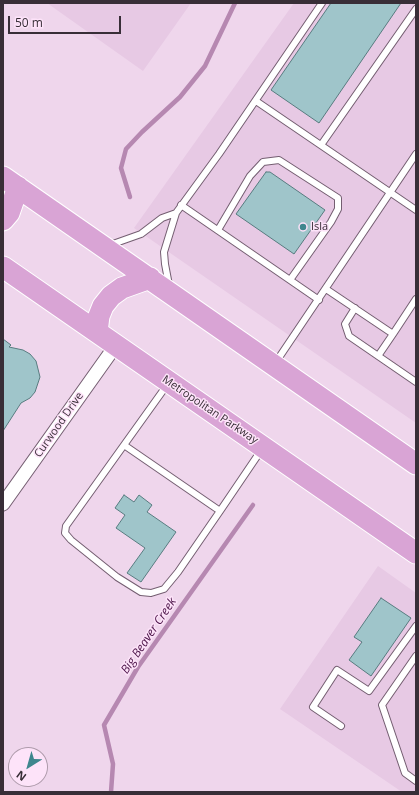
<!DOCTYPE html>
<style>
body{margin:0}
#map{position:relative;width:419px;height:795px;overflow:hidden;background:#efd6ec;font-family:"Open Sans",sans-serif}
canvas{display:block}
.frame{position:absolute;inset:0;border:4px solid #382e37;pointer-events:none}
.north{position:absolute;left:8px;top:747px;width:40px;height:40px;box-sizing:border-box;background:#fde3f9;border:1px solid #ae9bab;border-radius:50%;rotate:217deg;font-size:11px;font-weight:700;line-height:16px;text-align:center;color:#382e37}
.north::after{content:'';display:block;margin:auto;width:14px;height:18px;background:#3f868e;clip-path:polygon(50% 0,100% 100%,50% 72%,0 100%)}
.scale{position:absolute;left:8px;top:16px;width:113px;height:18px;box-sizing:border-box;border:2px solid #382e37;border-top:0;padding-left:5px;font-size:12px;line-height:14px;white-space:nowrap;color:#382e37;-webkit-text-stroke:3px #fde3f9;paint-order:stroke}
</style>
<div id="map">
<canvas width="419" height="795"></canvas>
<div class="frame"></div>
<div class="north">N</div>
<div class="scale">50 m</div>
</div>
<script>
const c = document.querySelector('canvas').getContext('2d');
c.lineJoin = 'round';
function fillPath(path, color) { c.fillStyle = color; c.fill(path, 'evenodd'); }
const shape = rows => new Path2D(rows.map(r => 'M' + r).join(''));
function trace(path, color, width, dash) { c.strokeStyle = color; c.lineWidth = width; c.lineCap = dash ? 'butt' : 'round'; c.setLineDash(dash || []); c.stroke(path); }
function drawText(font, color, halo, rows, align = 'center') {
  c.font = font + ' "Open Sans",sans-serif'; c.lineWidth = 3; c.setLineDash([]); c.textBaseline = 'middle'; c.strokeStyle = halo; c.fillStyle = color; for (const [text, x, y, turn = 0] of rows) {
    c.save(); c.translate(x, y); c.rotate((+turn || 0) * Math.PI / 180); c.textAlign = isNaN(turn) ? turn : align; if (halo) c.strokeText(text, 0, 0); c.fillText(text, 0, 0); c.restore();
  }
}
const built = shape([
 [47,3,191,3,143,71],
 [294,3,416,3,416,423,134,228],
 [378,566,416,593,416,792,402,792,280,709]
]);
const stream = shape([
 [130,197,121,168,126,149,142,132,180,97,205,66,235,3],
 [111,792,113,764,104,725,138,667,253,505]
]);
const building = shape([
 [331,3,401,3,319,123,271,90,331,3],
 [266,172,270,172,325,210,294,254,236,214,266,172],
 [3,339,11,345,9,347,23,350,30,354,36,361,40,377,35,392,30,398,21,403,3,431,3,339],
 [124,495,134,502,139,495,152,505,147,512,176,532,141,582,127,573,145,548,116,528,125,515,115,508,124,495],
 [381,598,411,618,371,676,349,660,362,642,354,637,381,598]
]);
const lane = shape([
 [256,101,416,210],
 [321,145,416,9],
 [181,205,319,300],
 [218,230,250,176,263,162,279,160,338,198,338,209,331,222,290,280],
 [110,245,141,234,162,218,176,213],
 [169,285,165,264,164,252,176,213,219,154,322,3],
 [326,289,393,334,416,299],
 [355,308,345,324,349,336,416,382],
 [378,356,393,334],
 [276,362,416,154],
 [167,385,124,445,220,511,262,449],
 [124,445,66,526,65,533,71,540,117,577,141,592,151,593,164,589,178,572,220,511],
 [416,656,382,705,405,773,416,781],
 [341,726,313,707,337,670,369,691,416,626]
]);
const street = shape([
 [3,504,116,345]
]);
const primary = shape([
 [3,177,416,464],
 [3,220,9,213,18,187],
 [3,267,416,553],
 [97,332,99,316,103,306,111,296,122,288,150,278]
]);
const markers = [
 [303,227,4,"#3f868e"]
];
const poiNames = [
 ["Isla",311,227]
];
const streetNames = [
 ["Metropolitan Parkway",210,410,34],
 ["Curwood Drive",59,425,-55]
];
const waterNames = [
 ["Big Beaver Creek",149,636,-56]
];
fillPath(built, '#e7c9e4');
trace(stream, '#b688b1', 4.5);
fillPath(building, '#9fc5ca');
trace(building, '#587c80', 1);
trace(lane, '#745e71', 8);
trace(street, '#745e71', 15);
trace(primary, '#fff', 23);
trace(lane, '#fff', 6);
trace(street, '#fff', 13);
trace(primary, '#d9a4d5', 21);
for (const [x, y, r, color] of markers) { const dot = new Path2D(); dot.arc(x, y, r, 0, 2 * Math.PI); c.fillStyle = color; c.fill(dot); trace(dot, '#fde3f9', 1.5); }
drawText('11px', '#382e37', '#fde3f9', poiNames, 'left');
drawText('11px', '#382e37', '#fde3f9', streetNames);
drawText('italic 12px', '#4a1247', '#fde3f9', waterNames);
</script>
